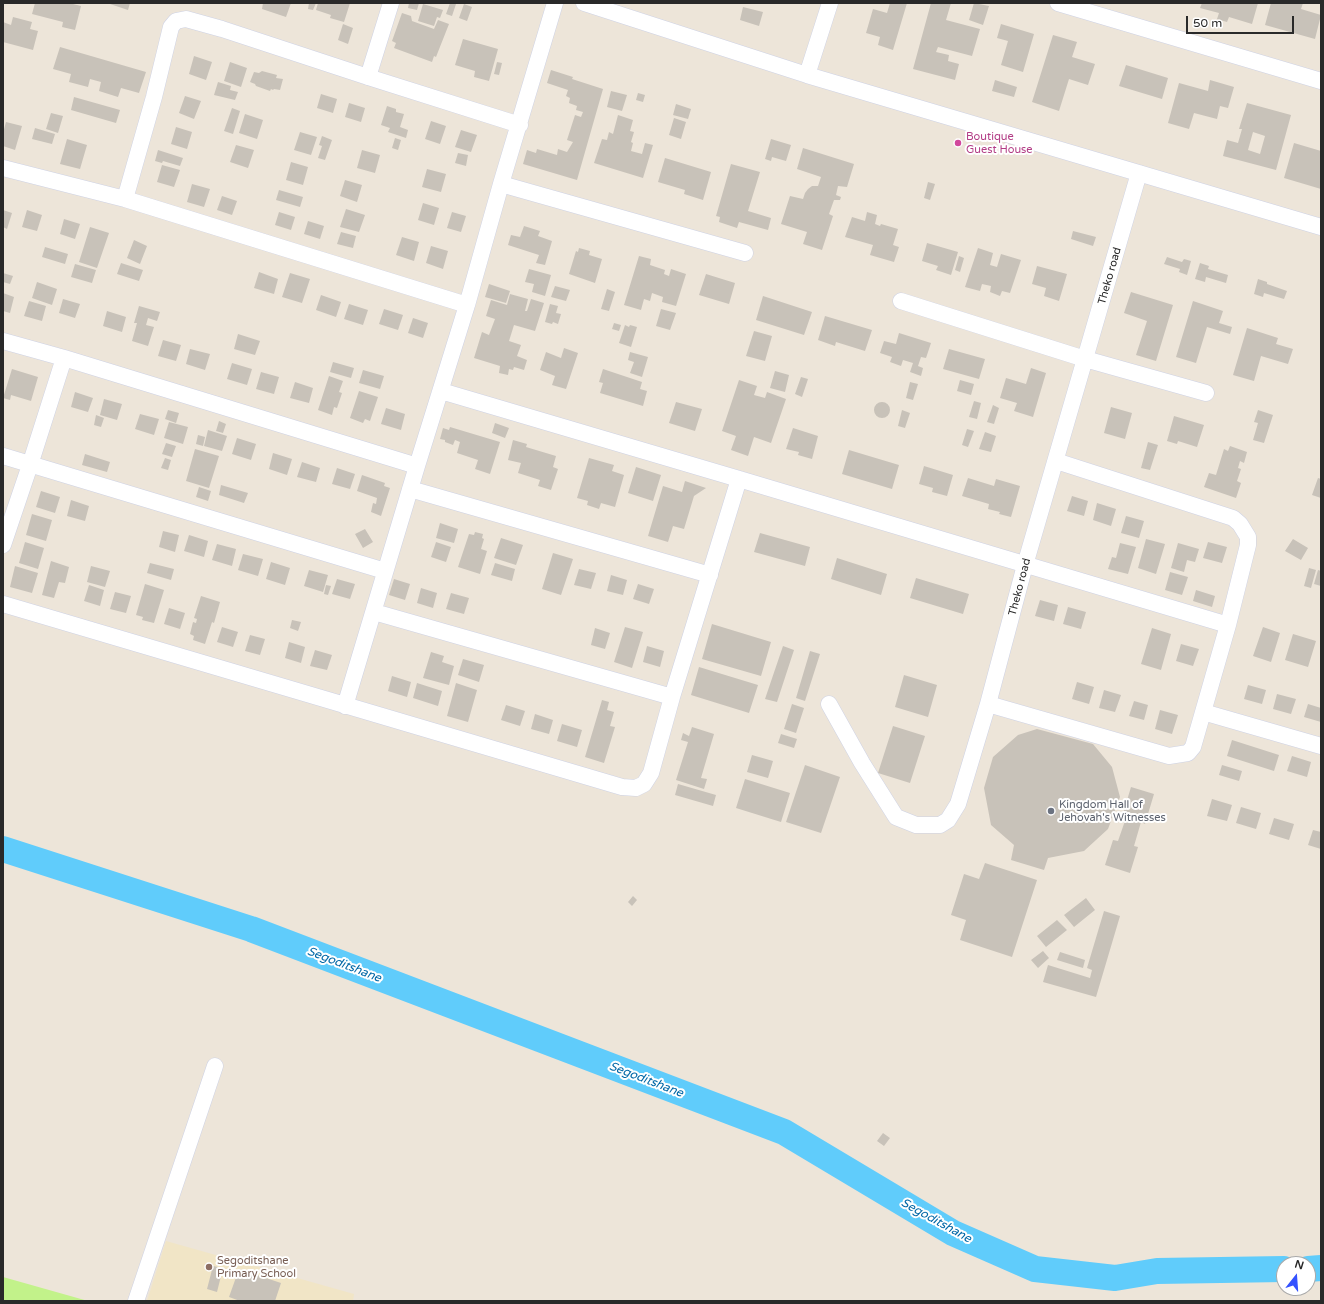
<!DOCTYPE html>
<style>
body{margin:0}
#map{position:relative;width:1324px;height:1304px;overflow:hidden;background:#ede5d9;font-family:"Varela Round",sans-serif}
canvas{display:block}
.frame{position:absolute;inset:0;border:4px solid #292929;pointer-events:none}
.north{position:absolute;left:1276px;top:1256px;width:40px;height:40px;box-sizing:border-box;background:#fff;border:1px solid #a9a9a9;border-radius:50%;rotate:17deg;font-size:11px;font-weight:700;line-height:16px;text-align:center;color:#292929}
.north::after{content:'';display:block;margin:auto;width:14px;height:18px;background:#3452ff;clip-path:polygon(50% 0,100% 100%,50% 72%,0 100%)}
.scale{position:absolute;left:1186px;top:16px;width:108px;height:18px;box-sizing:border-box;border:2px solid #292929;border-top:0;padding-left:5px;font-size:12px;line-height:14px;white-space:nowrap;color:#292929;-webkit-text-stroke:3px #fff;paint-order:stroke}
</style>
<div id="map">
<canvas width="1324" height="1304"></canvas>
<div class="frame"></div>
<div class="north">N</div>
<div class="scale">50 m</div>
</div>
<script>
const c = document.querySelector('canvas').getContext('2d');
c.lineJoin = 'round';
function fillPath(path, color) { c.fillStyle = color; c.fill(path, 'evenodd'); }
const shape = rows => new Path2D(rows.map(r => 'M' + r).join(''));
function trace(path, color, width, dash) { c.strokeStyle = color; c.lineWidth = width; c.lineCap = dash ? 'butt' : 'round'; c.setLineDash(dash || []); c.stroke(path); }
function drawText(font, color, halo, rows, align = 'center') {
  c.font = font + ' "Varela Round",sans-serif'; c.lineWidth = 4; c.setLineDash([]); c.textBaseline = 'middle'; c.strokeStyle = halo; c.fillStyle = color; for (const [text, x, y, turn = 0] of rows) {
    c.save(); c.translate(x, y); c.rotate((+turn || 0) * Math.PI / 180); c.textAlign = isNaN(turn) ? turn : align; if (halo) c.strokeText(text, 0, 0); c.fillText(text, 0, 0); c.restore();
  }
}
const education = shape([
 [166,1241,354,1294,353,1301,147,1301]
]);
const pitch = shape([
 [3,1277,88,1301,3,1301]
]);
const river = shape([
 [3,849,251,929,784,1132,953,1233,1035,1269,1115,1278,1157,1271,1284,1269],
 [1308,1269,1321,1268]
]);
const building = shape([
 [35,3,73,3,73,4,81,6,75,30,62,27,63,22,32,14],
 [110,3,130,3,128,10,110,4],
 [263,3,291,3,286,17,262,9],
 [309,3,316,3,313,10,308,9],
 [318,3,350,3,344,22,330,18,331,15,316,10],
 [409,3,419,3,417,10,408,8],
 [450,3,456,4,452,16,446,14],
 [890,3,907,3,893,50,878,45,880,37,866,33,873,9,887,13],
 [931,3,951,3,946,20,980,29,972,56,938,47,936,52,949,55,948,61,959,64,955,80,913,69],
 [974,3,989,6,983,25,969,20],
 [1202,3,1258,3,1252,24,1229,17,1227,22,1217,19,1219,13,1200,8],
 [1271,3,1303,3,1301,9,1321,15,1315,39,1265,25],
 [423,4,443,10,440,18,437,17,434,26,418,21],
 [464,4,472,7,467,21,459,18],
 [743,7,763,12,759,26,740,20],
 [402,13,411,16,412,21,434,29,438,20,449,24,436,57,434,56,432,62,394,48,396,43,392,41],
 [13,17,32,22,30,29,38,31,33,50,3,42,3,22,11,25],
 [343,24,353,28,348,44,338,40],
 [1001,24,1034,34,1023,72,1001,65,1008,41,997,38],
 [1053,35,1077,42,1072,57,1095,64,1088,85,1069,79,1059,111,1032,102],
 [463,39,498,49,489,81,474,77,475,71,455,65],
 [60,47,146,72,139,93,121,88,118,97,99,91,101,82,90,79,88,87,69,82,71,74,53,69],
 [194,56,212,62,206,80,189,74],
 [230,62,247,68,241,87,224,81],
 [497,62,502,63,499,75,494,74],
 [1126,65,1168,78,1162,99,1119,86],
 [551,70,573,77,572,79,603,89,577,180,523,164,527,150,536,153,537,149,557,155,558,149,567,152,573,142,567,140,575,115,581,117,583,112,576,110,577,106,569,103,570,98,566,96,568,90,547,83],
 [262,71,277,75,276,78,283,79,280,90,274,89,273,90,271,89,270,91,256,86,255,84,250,82,254,72,259,73],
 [995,80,1017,87,1014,97,992,91],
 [1210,80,1234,87,1228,108,1220,106,1217,119,1194,113,1189,129,1168,123,1179,83,1208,91],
 [218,82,231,86,230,90,238,92,235,100,214,95],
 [611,91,627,95,622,111,607,107],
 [638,93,645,95,643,102,636,100],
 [321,94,337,99,333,113,317,108],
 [185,96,201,101,194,119,179,113],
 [74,97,120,110,116,123,71,110],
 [349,103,365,108,361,122,345,117],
 [1247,103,1291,115,1276,170,1223,156,1227,140,1238,143,1242,129,1239,129],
 [1253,132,1265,136,1260,154,1248,150],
 [676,104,691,109,688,119,673,115],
 [387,106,396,109,396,112,404,114,400,127,408,130,406,138,388,132,390,128,381,125],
 [232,108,240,111,233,134,224,131],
 [51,113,63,116,58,133,46,129],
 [245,114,263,120,257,139,239,133],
 [618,115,633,120,630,131,634,132,631,142,633,143,631,151,642,154,645,143,653,145,643,178,594,163,602,139,607,140,609,132,613,134],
 [674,118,686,122,681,139,669,135],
 [431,121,446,126,440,144,425,139],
 [6,122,22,126,15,150,3,146,3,133],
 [176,127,192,132,187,149,171,144],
 [35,128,55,134,52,144,32,139],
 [461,130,477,135,471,152,455,147],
 [300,132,317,137,311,155,294,150],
 [322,136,332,140,325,160,318,158,322,146,319,145],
 [395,138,401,140,398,150,392,148],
 [67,139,87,145,80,169,60,164],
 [771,139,791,145,786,161,772,157,771,161,765,159],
 [1294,143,1321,151,1321,189,1284,178],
 [236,145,254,150,248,168,230,162],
 [803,148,854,164,847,187,838,186,836,195,841,197,840,200,834,200,829,214,833,216,822,250,803,244,807,232,781,224,790,196,803,199,805,193,808,189,812,186,818,186,821,177,797,169],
 [158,150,183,158,180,166,163,161,162,163,155,161],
 [362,150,380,155,375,173,357,168],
 [458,153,468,155,466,166,455,163],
 [665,158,711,172,703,200,684,194,685,190,658,182],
 [291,162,308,167,303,185,286,180],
 [731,164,760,172,748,211,771,218,768,230,739,222,737,228,719,222,720,217,716,216],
 [162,165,180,170,174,187,157,182],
 [427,169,446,174,441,192,422,187],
 [345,180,362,185,357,202,340,196],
 [928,182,935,184,930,200,924,198],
 [192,184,210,189,204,207,187,202],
 [279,190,303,197,300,207,276,200],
 [222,196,237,201,232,215,217,210],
 [423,203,439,208,434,225,418,220],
 [346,209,365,215,359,232,340,227],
 [3,210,12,213,7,229,3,227],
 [27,210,42,215,37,231,22,227],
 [279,212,295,217,291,230,275,225],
 [452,212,466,216,461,232,447,228],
 [867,212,877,215,875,224,880,226,881,224,898,229,893,245,899,247,894,262,870,255,873,245,845,237,852,217,865,221],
 [64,219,80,224,75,239,60,234],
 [308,221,324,226,320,239,304,234],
 [524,226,540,231,538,236,552,241,545,265,536,263,539,255,508,245,511,235,520,237],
 [90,227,109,233,97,268,79,262],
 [1073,231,1096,237,1093,246,1071,239],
 [341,232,356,236,353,248,337,244],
 [402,237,419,242,414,261,396,255],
 [134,240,147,246,140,264,127,258],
 [927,243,958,252,951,275,936,270,938,266,922,261],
 [431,246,448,251,443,269,426,263],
 [45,247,68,254,65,264,42,257],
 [579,248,590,251,589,255,602,259,595,283,569,274,576,251,578,252],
 [978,248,993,253,990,265,997,267,1001,254,1021,260,1010,293,1002,291,1000,296,990,292,991,286,982,284,980,291,965,287],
 [639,256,651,259,650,265,665,270,664,274,669,276,671,269,686,274,676,306,662,302,663,297,652,293,650,301,644,299,641,310,624,305],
 [959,256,964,258,960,272,955,270],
 [1167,257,1182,262,1184,259,1191,261,1187,275,1179,272,1180,269,1164,264],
 [121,263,143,270,139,281,117,274],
 [1200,263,1209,266,1208,269,1228,275,1226,283,1206,277,1205,282,1195,279],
 [75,264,96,270,92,283,71,277],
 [1037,266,1067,274,1059,301,1044,296,1046,288,1032,284],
 [529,269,551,275,545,296,532,292,534,284,525,282],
 [259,272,278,279,274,294,254,288],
 [3,273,13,276,10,284,3,282],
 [290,273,310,279,302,303,282,297],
 [706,274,735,283,729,304,699,295],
 [1258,279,1267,282,1267,284,1287,291,1284,299,1264,293,1263,297,1254,294],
 [37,282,57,289,52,305,32,298],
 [489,284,510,291,506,303,485,297],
 [555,286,570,290,566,301,551,297],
 [607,289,615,292,609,311,601,309],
 [1131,292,1173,305,1156,361,1136,355,1147,321,1124,313],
 [3,293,14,297,10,313,3,311],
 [510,294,528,299,525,311,527,311,531,299,544,303,535,331,514,325,509,341,521,345,517,356,527,360,524,370,514,367,513,370,509,369,508,375,499,373,500,366,474,358,482,332,489,335,495,319,486,316,491,300,507,305],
 [321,295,341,302,336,317,316,310],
 [763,296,812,312,804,335,756,320],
 [63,299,80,304,75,318,59,313],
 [29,301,46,306,42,321,24,316],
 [1193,301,1223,311,1219,323,1232,327,1230,334,1207,327,1196,363,1176,357],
 [349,304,368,310,363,325,344,319],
 [550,304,558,306,556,313,561,314,558,324,553,322,552,324,545,322],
 [139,306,160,312,157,321,148,318,146,325,154,327,148,346,132,341,137,323,134,323],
 [384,309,403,315,398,330,379,324],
 [661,309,676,313,670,330,656,326],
 [107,311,126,317,122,332,103,326],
 [825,316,872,330,865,351,836,342,835,346,818,340],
 [413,318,428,323,423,338,408,333],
 [614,323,621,325,619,331,612,329],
 [625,325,629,327,630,325,637,327,631,347,619,343],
 [1247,328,1278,338,1276,344,1293,349,1288,364,1261,356,1254,381,1233,375],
 [754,331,772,336,765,361,746,356],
 [899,333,931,343,926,358,921,357,918,366,923,368,921,376,910,372,913,363,903,360,901,366,890,362,892,357,880,353,884,341,896,344],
 [238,334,260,341,255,355,234,349],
 [163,340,181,345,176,361,158,356],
 [564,348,578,353,566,389,552,385,555,376,540,370,546,352,561,358],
 [190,349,210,354,205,370,186,364],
 [949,349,985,359,979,379,943,369],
 [630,352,648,357,642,377,630,373,634,362,628,360],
 [333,362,354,368,351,378,330,372],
 [232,363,252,369,247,385,227,379],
 [1031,368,1046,373,1033,417,1014,411,1017,403,1000,398,1006,378,1026,384],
 [12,369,38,377,31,401,11,395,10,400,3,398],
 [603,369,642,382,640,389,647,391,643,406,600,393,603,383,599,382],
 [363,370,384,376,380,389,359,383],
 [775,371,789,375,785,392,770,388],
 [261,372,279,377,274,394,256,389],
 [329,376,343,381,339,392,342,393,337,408,334,407,332,415,318,410],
 [801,377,808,379,802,397,795,394],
 [739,380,757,386,754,395,765,398,767,392,786,399,771,443,754,437,748,456,731,450,736,436,722,431],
 [960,380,974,384,971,395,957,391],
 [295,382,313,388,309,403,290,398],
 [910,382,918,384,913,400,906,398],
 [359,391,378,397,370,421,365,419,363,423,350,418],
 [75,392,93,398,88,412,71,407],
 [104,399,122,404,117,420,100,415],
 [974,401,981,403,977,419,969,417],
 [676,402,702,409,695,431,669,423],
 '874 410a8 8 0 1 1 16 0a8 8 0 1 1-16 0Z',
 [993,405,999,408,994,424,987,422],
 [1111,407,1132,413,1125,439,1104,433],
 [386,408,405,414,401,430,381,424],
 [168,410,179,413,176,423,165,419],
 [902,410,910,413,905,428,898,426],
 [1258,410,1273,415,1264,443,1253,440,1258,423,1254,422],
 [140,414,159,419,154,435,135,429],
 [96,415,104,418,101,427,94,425],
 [1174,416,1204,425,1197,447,1178,441,1177,444,1167,441],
 [219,421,226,424,223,433,216,431],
 [169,422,188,427,183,444,164,438],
 [495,423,509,428,505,438,492,433],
 [450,427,500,442,490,474,475,469,478,460,457,453,460,442,455,440,453,445,445,442,445,440,440,439,443,428,449,430],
 [793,428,818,436,812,459,798,455,799,452,786,449],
 [967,429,974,431,968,447,962,445],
 [208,430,227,436,222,451,204,446],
 [985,432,996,436,991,452,979,449],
 [198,435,205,437,203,446,196,444],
 [237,438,256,444,251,460,232,454],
 [513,440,527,444,526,447,556,456,553,467,558,469,551,490,538,486,540,480,518,473,521,463,508,460],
 [1148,442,1158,445,1150,470,1141,468],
 [166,443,176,446,172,457,162,454],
 [1230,446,1247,452,1244,463,1240,461,1238,468,1241,469,1237,481,1241,483,1236,498,1204,487,1209,473,1216,475,1224,449,1228,451],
 [195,449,219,456,209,488,186,481],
 [849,450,899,465,892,489,842,474],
 [273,453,292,459,287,475,269,469],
 [85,454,110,462,107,472,82,465],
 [165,458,171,460,168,470,161,468],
 [589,458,614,465,612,471,624,475,615,507,601,503,599,509,587,505,588,501,577,498],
 [302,462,320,468,316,482,297,477],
 [924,466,953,475,947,496,932,492,933,488,919,484],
 [636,467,661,475,653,501,628,493],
 [337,468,355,474,350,489,332,484],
 [362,475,385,483,384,486,390,488,381,516,371,512,373,503,376,504,377,498,357,491],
 [968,478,994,486,996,479,1020,486,1011,517,999,514,1000,512,988,509,989,504,962,496],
 [1318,478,1321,479,1321,498,1312,495],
 [685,481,706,488,694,496,684,529,673,526,668,542,648,536,663,486,682,492],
 [221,485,248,493,244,503,219,495],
 [199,487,211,491,208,501,196,497],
 [41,491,60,497,55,513,36,507],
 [1072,496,1088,501,1084,516,1067,511],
 [71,500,89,506,85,521,67,516],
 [1097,503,1116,509,1111,526,1093,520],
 [32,514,52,520,46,541,26,535],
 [1126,516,1144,521,1139,538,1121,533],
 [440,523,458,529,454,543,436,538],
 [365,529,373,542,363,548,355,534],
 [163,531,179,535,175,552,159,547],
 [475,532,483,534,482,538,484,539,481,549,487,551,480,574,458,567,469,534,474,535],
 [760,533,810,547,805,566,754,552],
 [189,535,208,541,204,557,184,551],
 [501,538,523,545,516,565,494,558],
 [1146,539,1165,544,1156,574,1138,568],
 [1293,539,1308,548,1301,560,1285,551],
 [25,542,44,548,38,569,19,563],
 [436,542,451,547,446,562,431,557],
 [1208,542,1227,547,1222,563,1203,558],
 [1120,543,1136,547,1128,574,1108,569,1112,557,1116,558],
 [1178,543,1199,549,1195,562,1187,560,1184,572,1171,568],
 [217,544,236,549,232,566,212,560],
 [553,553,573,559,561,595,542,589],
 [243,554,263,559,258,576,238,570],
 [837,558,887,574,881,595,831,579],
 [51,561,69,567,65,583,59,582,54,598,42,595],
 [271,562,290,568,285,585,266,579],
 [150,563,174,569,171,580,147,573],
 [495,563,515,569,512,581,491,575],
 [15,566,38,573,32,593,10,587],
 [91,566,110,571,105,587,87,582],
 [1309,568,1316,570,1311,588,1304,586],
 [579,569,596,573,591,589,574,585],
 [309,570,328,575,323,592,304,586],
 [1318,570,1321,571,1321,586,1314,584],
 [1170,572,1188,577,1182,595,1165,590],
 [611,575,627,580,623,595,607,591],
 [916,578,969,594,963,614,910,598],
 [337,579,355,584,350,599,332,594],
 [394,579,410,584,405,600,389,595],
 [145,584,164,590,154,623,142,620,143,617,136,615],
 [638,584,654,589,649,604,633,599],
 [89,585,104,590,100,606,84,601],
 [326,585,331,586,328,595,324,594],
 [421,588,437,593,433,608,417,603],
 [1196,590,1215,596,1212,607,1193,601],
 [115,592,131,596,126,613,110,609],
 [451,593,469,598,464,614,446,609],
 [201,596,220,602,214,623,212,622,205,644,193,640,194,636,190,634,193,622,196,623,197,619,194,618],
 [1040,600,1058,605,1054,621,1035,616],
 [1068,607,1086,612,1081,629,1063,624],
 [169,608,185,613,180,629,164,624],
 [292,620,301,622,298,631,290,628],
 [712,624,771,642,761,676,702,659],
 [222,627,238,632,233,647,217,642],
 [625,627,643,632,632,668,614,662],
 [1263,627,1280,633,1271,662,1253,656],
 [595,628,610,633,605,649,591,645],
 [1152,628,1171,634,1161,670,1141,664],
 [1293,634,1316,641,1308,667,1285,660],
 [250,635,265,639,260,655,245,651],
 [289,642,305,647,301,663,285,658],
 [1181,644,1199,649,1193,666,1176,661],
 [647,646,664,651,660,667,643,662],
 [783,646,794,650,777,702,765,699],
 [315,650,332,655,327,670,310,666],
 [810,651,820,654,805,701,796,698],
 [431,652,444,656,442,662,454,666,449,685,423,678],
 [463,659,484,665,479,682,458,675],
 [699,667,758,685,749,713,691,695],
 [904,675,937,685,928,717,895,707],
 [392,676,411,682,407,697,388,691],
 [1077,682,1094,687,1089,704,1072,699],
 [417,683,442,691,438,706,413,698],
 [456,683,477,690,468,722,447,716],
 [1248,685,1266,690,1262,704,1244,699],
 [1104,690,1121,695,1115,712,1099,708],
 [1277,694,1296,699,1291,714,1273,709],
 [602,700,609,702,607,710,614,712,610,726,615,727,604,763,585,757],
 [1134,701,1148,705,1144,720,1129,716],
 [792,704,804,708,796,733,784,729],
 [1308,704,1321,708,1321,722,1304,717],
 [506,705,525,711,520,726,501,720],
 [1160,710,1178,715,1172,734,1155,729],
 [535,714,553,720,549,734,531,729],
 [562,724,582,730,577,747,557,741],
 [893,726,925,736,910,783,878,773],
 [692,727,714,734,701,778,707,779,704,789,676,780,688,742,681,740,683,733,689,736],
 [1037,729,1093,744,1112,767,1120,797,1108,829,1084,851,1048,858,1044,870,1011,860,1014,845,991,825,984,788,993,757,1018,735],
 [781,734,797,739,794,748,778,743],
 [1232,740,1279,755,1274,771,1227,756],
 [752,755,773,761,768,778,747,772],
 [1292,756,1311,762,1307,777,1287,771],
 [805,765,840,777,821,833,786,822],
 [1222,765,1242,771,1239,781,1219,775],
 [745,779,790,793,781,822,736,808],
 [678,784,716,795,713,806,675,795],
 [1131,787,1154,794,1145,824,1141,822,1134,846,1138,847,1130,873,1105,865,1113,840,1118,841,1126,818,1122,817],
 [1212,799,1232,805,1227,821,1207,816],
 [1241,807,1261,813,1256,829,1236,823],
 [1274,818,1294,824,1289,840,1269,834],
 [1313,830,1321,832,1321,849,1308,845],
 [985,863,1037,880,1012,957,960,940,966,920,951,915,964,874,979,879],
 [633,896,637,900,632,906,628,902],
 [1086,898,1095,910,1074,927,1064,915],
 [1104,911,1120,916,1096,997,1043,982,1048,965,1090,978,1092,970,1087,968],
 [1057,920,1067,930,1046,947,1037,936],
 [1043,951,1049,958,1038,968,1031,960],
 [1060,952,1085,960,1083,968,1057,960],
 [883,1133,890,1138,884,1146,877,1141],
 [213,1266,223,1268,217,1292,207,1289],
 [239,1269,281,1283,275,1301,240,1301,229,1297]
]);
const minor = shape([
 [584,3,807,75,1321,227],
 [1058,3,1321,81],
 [807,75,830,3],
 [368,77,391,3],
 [3,168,125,199],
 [501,184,745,253],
 [901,301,1085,359,1206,393],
 [467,305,125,199,154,97,171,27,176,21,186,19,222,29,368,77,520,125],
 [3,341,64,358,417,466],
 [441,391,739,479,1228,625],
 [3,456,385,571],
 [410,489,710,575],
 [3,545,30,465,64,358],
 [3,604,622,787,636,788,644,784,651,773,672,697,739,479],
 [374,612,672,697],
 [829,704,862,763,896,817,916,825,940,825,948,820,958,804,988,704,1025,565,1139,173],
 [988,704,1169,756,1188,753,1193,747,1228,625,1248,545,1248,537,1240,524,1233,518,1056,461],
 [345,706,417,466,467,305,501,184,555,3],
 [1203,712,1321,746],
 [136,1301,215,1066]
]);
const markers = [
 [958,143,4,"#d1479c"],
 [1051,811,4,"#6b7280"],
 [209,1267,4,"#8d6e63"]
];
const hotelNames = [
 ["Boutique",966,137],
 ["Guest House",966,150]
];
const streetNames = [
 ["Theko road",1110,276,-74],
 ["Theko road",1020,587,-75]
];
const worshipNames = [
 ["Kingdom Hall of",1059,805],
 ["Jehovah's Witnesses",1059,818]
];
const educationNames = [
 ["Segoditshane",217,1261],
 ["Primary School",217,1274]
];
const waterNames = [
 ["Segoditshane",344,965,21],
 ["Segoditshane",646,1080,21],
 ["Segoditshane",936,1221,29]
];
fillPath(education, '#f1e5c6');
fillPath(pitch, '#c2f28a');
trace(river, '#60ccfb', 26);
fillPath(building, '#c8c2b9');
trace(minor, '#ced2e4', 17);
trace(minor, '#fff', 16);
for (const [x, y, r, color] of markers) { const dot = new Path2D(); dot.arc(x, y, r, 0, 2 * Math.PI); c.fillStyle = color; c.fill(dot); trace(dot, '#fff', 1.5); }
drawText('11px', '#b23c85', '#fff', hotelNames, 'left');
drawText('11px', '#292929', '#fff', streetNames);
drawText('11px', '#5b616d', '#fff', worshipNames, 'left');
drawText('11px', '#785e54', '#fff', educationNames, 'left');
drawText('italic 12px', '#0067a6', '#fff', waterNames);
</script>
